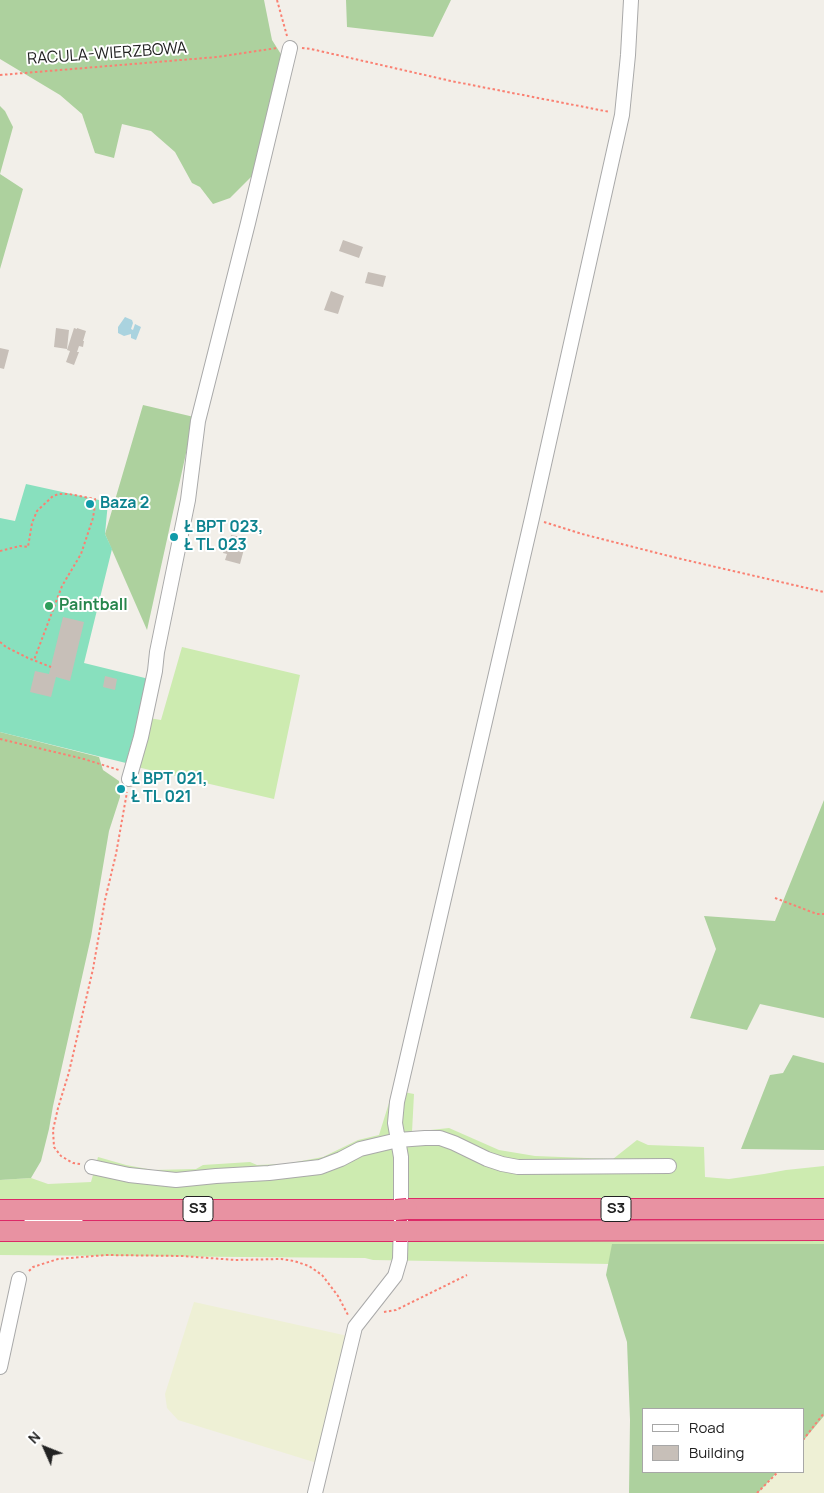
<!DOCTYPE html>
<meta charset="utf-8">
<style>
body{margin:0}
#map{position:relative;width:824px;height:1493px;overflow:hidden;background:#f2efe9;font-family:Manrope,sans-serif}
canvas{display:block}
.legend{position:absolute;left:642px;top:1408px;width:162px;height:65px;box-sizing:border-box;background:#fff;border:1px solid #a7a7a7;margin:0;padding:6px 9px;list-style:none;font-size:15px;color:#222}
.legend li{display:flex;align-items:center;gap:10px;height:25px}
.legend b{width:25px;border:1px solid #a7a7a7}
.north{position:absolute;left:20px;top:1423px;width:50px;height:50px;-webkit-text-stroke:4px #fff;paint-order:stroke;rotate:314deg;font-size:14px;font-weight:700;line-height:20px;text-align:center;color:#222}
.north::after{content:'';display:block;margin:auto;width:18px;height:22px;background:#222;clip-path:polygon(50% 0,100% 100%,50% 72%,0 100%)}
</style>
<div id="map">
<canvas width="824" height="1493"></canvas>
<ul class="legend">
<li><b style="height:6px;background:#fff"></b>Road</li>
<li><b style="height:14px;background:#c7bfb8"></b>Building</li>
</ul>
<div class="north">N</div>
</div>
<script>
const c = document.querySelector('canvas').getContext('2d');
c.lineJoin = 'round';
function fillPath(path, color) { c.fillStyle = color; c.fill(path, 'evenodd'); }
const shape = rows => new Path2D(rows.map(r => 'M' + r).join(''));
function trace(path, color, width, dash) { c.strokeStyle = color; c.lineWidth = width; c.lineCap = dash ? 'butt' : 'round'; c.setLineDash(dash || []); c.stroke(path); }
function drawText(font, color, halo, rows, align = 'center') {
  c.font = font + ' Manrope,sans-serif'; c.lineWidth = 4; c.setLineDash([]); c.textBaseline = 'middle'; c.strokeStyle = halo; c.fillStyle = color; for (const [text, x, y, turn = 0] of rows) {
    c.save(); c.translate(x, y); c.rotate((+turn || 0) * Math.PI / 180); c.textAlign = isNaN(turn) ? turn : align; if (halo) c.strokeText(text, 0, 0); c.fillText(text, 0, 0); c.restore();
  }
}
const farmland = shape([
 [194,1302,348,1336,336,1374,328,1417,317,1463,178,1420,167,1408,165,1394],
 [824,1416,824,1493,758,1493,777,1472,803,1472,803,1441]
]);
const grass = shape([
 [182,647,300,675,274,799,137,767,149,718,161,720],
 [393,1090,414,1094,412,1132,449,1128,499,1150,535,1156,613,1159,637,1140,648,1145,704,1147,705,1177,729,1179,764,1174,786,1170,824,1166,824,1261,610,1264,373,1260,365,1258,0,1255,0,1180,31,1178,48,1184,91,1182,98,1157,126,1165,153,1170,196,1169,203,1165,250,1162,257,1165,285,1164,323,1157,358,1140,379,1135]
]);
const forest = shape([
 [0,0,264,0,272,40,284,59,256,172,230,198,213,204,200,187,192,183,175,152,151,131,122,124,114,158,95,153,82,114,60,95,0,59],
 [346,0,451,0,433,37,347,27],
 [0,106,5,111,13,127,0,174,23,189,0,269],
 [143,405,194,417,147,630,105,534],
 [0,732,99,757,103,770,119,781,120,797,109,831,91,937,53,1106,49,1129,41,1161,31,1178,0,1180],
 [824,800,824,1018,760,1004,747,1030,690,1018,716,949,704,916,775,921],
 [793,1055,824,1063,824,1150,741,1149,770,1075,783,1073],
 [612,1244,824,1244,824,1416,803,1441,803,1409,643,1409,643,1472,777,1472,758,1493,629,1493,630,1420,627,1342,606,1275]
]);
const pitch = shape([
 [26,484,108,502,105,534,112,549,84,663,149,679,126,763,0,732,0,518,15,521]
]);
const water = shape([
 [125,317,132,320,133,323,131,329,133,330,135,324,141,327,136,340,131,338,131,334,124,336,118,333,118,327]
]);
const building = shape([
 [343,240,363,247,359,258,339,251],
 [368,272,386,276,383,287,365,283],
 [331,291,344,296,338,314,324,310],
 [56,328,69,330,67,349,54,347],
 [74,328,77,329,77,328,86,331,83,341,84,341,83,347,79,346,77,352,79,352,74,365,66,362,70,351,67,350],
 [0,348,9,350,4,369,0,368],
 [231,535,247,538,240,564,225,560,227,554,223,553,225,546,228,547],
 [63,617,84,622,70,681,56,677,51,697,30,692,35,671,49,674],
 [105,676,117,679,115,690,103,687]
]);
const path = shape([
 [277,0,287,36],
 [302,48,311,49,451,81,610,112],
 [0,75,217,57,277,48],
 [544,522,582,534,677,558,824,592],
 [0,551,20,546,28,547,32,523,37,511,53,496,59,494,69,494,95,499,95,505,93,518,81,554,62,586,34,660],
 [0,642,6,647,28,658,51,667],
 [0,739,84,759,119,770],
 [775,898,817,914,824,914],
 [80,1164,73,1163,61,1156,54,1147,53,1130,58,1108,69,1072,93,969,105,900,116,854,127,792],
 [29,1271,33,1267,58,1259,106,1255,182,1256,235,1260,281,1259,294,1261,309,1266,322,1275,338,1296,348,1315],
 [384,1312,396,1310,467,1275],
 [803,1440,824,1413],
 [757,1493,778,1472]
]);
const minor = shape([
 [129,779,141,737,155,671,157,652,188,500,198,421,248,223,290,48],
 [92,1167,129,1175,176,1180,216,1176,269,1173,320,1167,341,1159,360,1149,398,1140,425,1138,440,1138,454,1143,487,1159,502,1164,518,1167,669,1166],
 [31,1218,76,1223],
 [0,1367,19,1279],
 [315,1493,355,1327,395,1276,400,1259,401,1219,401,1157,395,1123,397,1102,532,518,622,115,628,55,631,0]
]);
const highway = shape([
 [407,1209,824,1209],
 [0,1210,396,1210],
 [0,1231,396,1231],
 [407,1231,824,1230]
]);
const highwayBridge = shape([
 [396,1210,407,1209],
 [396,1231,407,1231]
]);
const markers = [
 [90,504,5,"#0f9aa8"],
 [174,537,5,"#0f9aa8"],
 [49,606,5,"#2e9e5b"],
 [121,789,5,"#0f9aa8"]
];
const shields = [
 [198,1209,30],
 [616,1209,30]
];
const shieldNames = [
 ["S3",198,1209],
 ["S3",616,1209]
];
const streetNames = [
 ["RACULA-WIERZBOWA",107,54,-4]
];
const cultureNames = [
 ["Baza 2",100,504],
 ["Ł BPT 023,",184,528],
 ["Ł TL 023",184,546],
 ["Ł BPT 021,",131,780],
 ["Ł TL 021",131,798]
];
const leisureNames = [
 ["Paintball",59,606]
];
fillPath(farmland, '#eef0d5');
fillPath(grass, '#cdebb0');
fillPath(forest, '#add19e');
fillPath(pitch, '#88e0be');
fillPath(water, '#aad3df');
fillPath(building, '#c7bfb8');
trace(minor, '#a9a9a9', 16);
trace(highway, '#dc2a67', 22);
trace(path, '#fa8072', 2, [2.5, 2.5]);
trace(minor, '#fff', 14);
trace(highway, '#e892a2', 20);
trace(highwayBridge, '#dc2a67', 22, []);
trace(highwayBridge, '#e892a2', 20);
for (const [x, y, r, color] of markers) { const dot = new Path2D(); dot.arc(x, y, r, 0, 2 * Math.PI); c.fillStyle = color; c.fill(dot); trace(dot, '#fff', 2); }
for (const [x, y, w] of shields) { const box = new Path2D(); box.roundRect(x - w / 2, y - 12.5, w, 25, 4); c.fillStyle = '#fff'; c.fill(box); trace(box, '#222', 1); }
drawText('bold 15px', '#222', null, shieldNames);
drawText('16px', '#222', '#fff', streetNames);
drawText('bold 16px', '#0d838f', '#fff', cultureNames, 'left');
drawText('bold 16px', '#27864d', '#fff', leisureNames, 'left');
</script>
